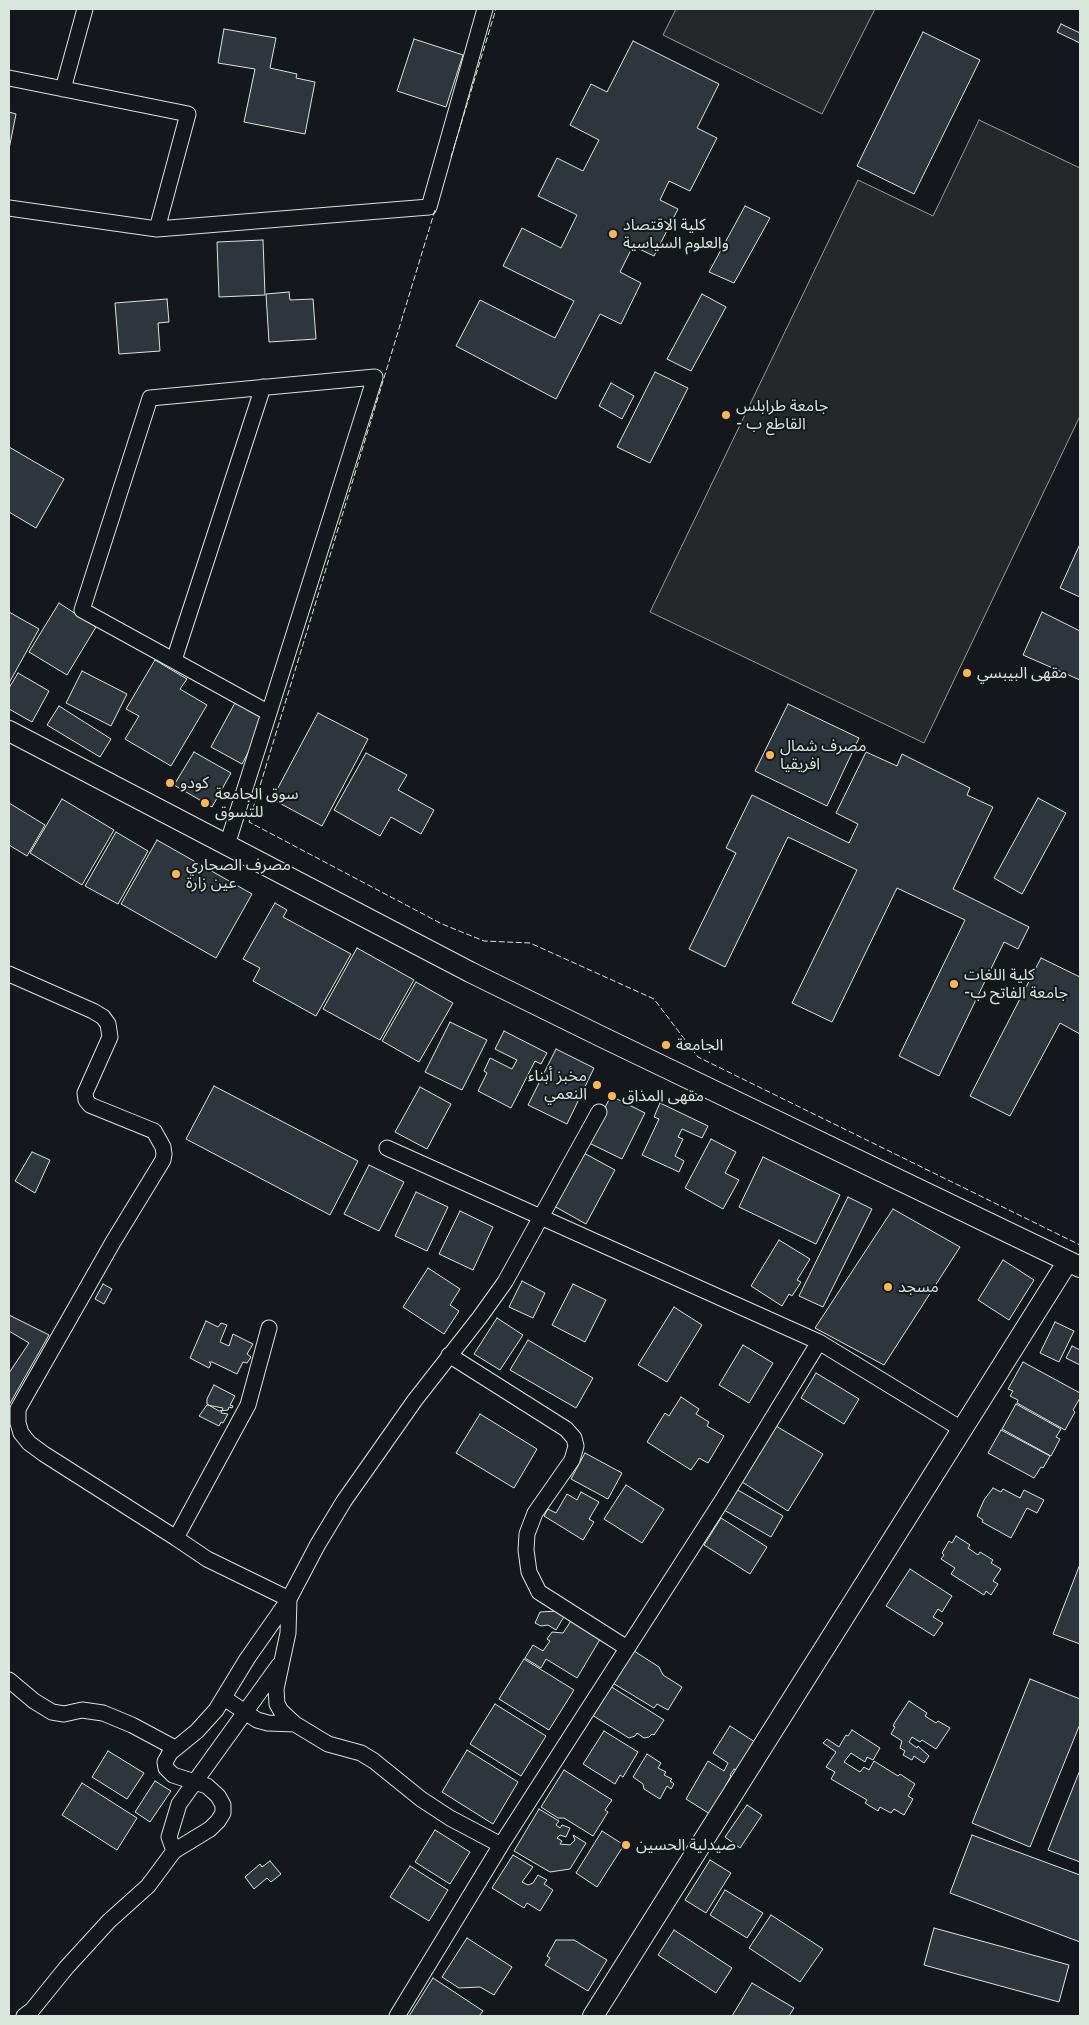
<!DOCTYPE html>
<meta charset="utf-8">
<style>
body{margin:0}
#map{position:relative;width:1089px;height:2025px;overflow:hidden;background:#14181c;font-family:"IBM Plex Sans",sans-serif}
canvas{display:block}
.frame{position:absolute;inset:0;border:10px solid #d8e6dc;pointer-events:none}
</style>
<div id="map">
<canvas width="1089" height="2025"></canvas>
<div class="frame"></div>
</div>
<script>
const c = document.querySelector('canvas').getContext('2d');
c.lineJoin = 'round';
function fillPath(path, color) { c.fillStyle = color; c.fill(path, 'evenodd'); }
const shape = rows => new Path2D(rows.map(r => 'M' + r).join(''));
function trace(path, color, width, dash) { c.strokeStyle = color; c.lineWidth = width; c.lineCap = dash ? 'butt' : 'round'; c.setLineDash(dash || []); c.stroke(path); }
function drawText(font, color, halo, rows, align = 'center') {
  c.font = font + ' "IBM Plex Sans","Noto Sans Arabic",sans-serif'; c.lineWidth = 4; c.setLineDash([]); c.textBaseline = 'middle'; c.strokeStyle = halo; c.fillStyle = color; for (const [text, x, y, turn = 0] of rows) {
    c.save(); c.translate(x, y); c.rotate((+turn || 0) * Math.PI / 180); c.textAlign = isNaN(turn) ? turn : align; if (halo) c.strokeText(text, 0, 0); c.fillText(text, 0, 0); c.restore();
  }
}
const parking = shape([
 [676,9,875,9,822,114,663,35,676,9],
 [979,120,1080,168,1080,416,924,743,650,612,858,180,933,216,979,120]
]);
const building = shape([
 [1061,24,1080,33,1080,43,1057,32,1061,24],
 [224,29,276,38,270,68,297,74,296,78,315,82,305,134,244,122,255,69,218,63,224,29],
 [923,32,980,60,914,194,857,166,923,32],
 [414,39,463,55,446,107,397,91,414,39],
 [633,41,719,84,697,128,717,138,690,191,669,181,660,200,678,209,654,256,633,246,620,272,641,283,621,324,600,314,556,399,456,346,480,300,555,338,574,301,503,266,522,228,561,248,577,215,538,196,557,158,583,171,599,140,570,125,591,84,607,92,633,41],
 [9,112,16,114,9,149,9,112],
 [745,206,770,218,734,283,709,272,745,206],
 [263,240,265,295,219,297,217,242,263,240],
 [289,292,290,300,313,299,316,339,269,342,266,294,289,292],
 [702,294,726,307,691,371,667,359,702,294],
 [167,299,169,322,158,323,160,351,119,354,115,303,167,299],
 [655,372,688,388,650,463,617,447,655,372],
 [611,383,634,396,622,419,599,406,611,383],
 [9,447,64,479,36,528,9,512,9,447],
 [1080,544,1080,597,1060,588,1080,544],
 [59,603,96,627,67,675,29,652,59,603],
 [9,612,39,629,9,683,9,612],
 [1042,612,1080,631,1080,680,1023,655,1042,612],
 [155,660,187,679,180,689,207,705,171,766,125,739,139,716,126,709,155,660],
 [82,671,127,694,111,726,66,703,82,671],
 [18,673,49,691,32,722,9,709,9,688,18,673],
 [236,701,267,717,242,764,211,747,236,701],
 [788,704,859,738,827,806,755,771,788,704],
 [59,706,111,739,100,757,47,725,59,706],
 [318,713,368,739,322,826,272,799,318,713],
 [194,752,231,773,212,807,174,785,194,752],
 [866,752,897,766,902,754,970,788,967,795,993,807,953,889,1029,927,1018,949,1004,942,939,1076,899,1056,965,920,897,888,832,1022,792,1003,857,870,788,837,725,967,689,949,736,853,726,848,752,795,849,843,858,824,836,813,866,752],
 [366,753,407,775,398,790,434,810,421,834,391,817,380,836,334,810,366,753],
 [1038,798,1066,813,1022,894,994,878,1038,798],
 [62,799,114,830,82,885,30,853,62,799],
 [9,803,45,825,27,856,9,845,9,803],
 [116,832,148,851,118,904,85,886,116,832],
 [157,840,252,894,216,958,121,904,157,840],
 [275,903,287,910,283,917,351,954,316,1016,253,981,260,968,243,959,275,903],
 [357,948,414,980,380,1040,323,1009,357,948],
 [1041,958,1080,977,1080,1034,1060,1023,1010,1116,970,1096,1041,958],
 [416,982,453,1003,419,1062,382,1041,416,982],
 [450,1022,487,1040,462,1090,425,1072,450,1022],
 [504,1031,547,1053,541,1064,535,1061,511,1108,478,1091,487,1073,484,1071,490,1058,512,1069,517,1060,495,1049,504,1031],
 [556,1049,594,1068,567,1124,528,1105,556,1049],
 [214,1086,358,1161,330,1215,186,1139,214,1086],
 [420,1087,451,1104,427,1149,395,1132,420,1087],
 [611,1096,645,1113,622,1159,587,1142,611,1096],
 [660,1103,708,1126,702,1138,682,1129,678,1137,683,1139,675,1156,684,1161,679,1172,642,1155,659,1119,654,1117,660,1103],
 [711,1139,736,1152,725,1173,739,1180,723,1209,685,1188,711,1139],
 [32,1152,50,1160,35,1193,15,1181,32,1152],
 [582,1152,615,1170,586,1224,554,1206,582,1152],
 [763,1157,840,1195,816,1244,739,1207,763,1157],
 [369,1165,404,1182,379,1231,344,1214,369,1165],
 [416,1192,448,1207,427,1251,395,1236,416,1192],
 [848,1197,872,1209,823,1307,799,1296,848,1197],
 [893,1209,960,1247,884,1365,815,1328,893,1209],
 [460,1211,493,1227,473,1270,439,1254,460,1211],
 [779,1240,810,1259,797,1280,801,1282,792,1296,789,1294,782,1306,751,1286,779,1240],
 [1003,1260,1034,1280,1009,1320,978,1300,1003,1260],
 [428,1268,460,1289,450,1305,459,1311,444,1334,403,1307,428,1268],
 [522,1281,545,1293,533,1318,509,1307,522,1281],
 [103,1284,112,1289,104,1304,95,1299,103,1284],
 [573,1284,606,1300,585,1342,552,1325,573,1284],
 [674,1307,702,1325,667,1382,638,1365,674,1307],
 [9,1315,49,1335,9,1405,9,1373,29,1343,9,1331,9,1315],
 [497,1318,523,1335,500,1370,474,1354,497,1318],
 [206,1321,218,1327,221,1323,227,1325,220,1342,229,1346,233,1334,253,1344,247,1354,251,1357,247,1363,243,1362,237,1374,212,1362,209,1362,211,1364,209,1368,190,1358,206,1321],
 [1055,1322,1074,1331,1059,1362,1040,1353,1055,1322],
 [528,1340,593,1378,576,1408,510,1370,528,1340],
 [743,1345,773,1363,749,1403,719,1385,743,1345],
 [1072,1346,1080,1350,1080,1365,1066,1358,1072,1346],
 [1023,1362,1080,1393,1080,1398,1073,1410,1075,1412,1065,1430,1017,1403,1018,1400,1010,1396,1013,1391,1008,1389,1023,1362],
 [816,1373,859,1399,844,1424,801,1398,816,1373],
 [214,1385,235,1396,230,1405,233,1406,232,1408,229,1407,228,1410,219,1411,207,1404,207,1399,214,1385],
 [681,1397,699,1409,696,1414,709,1422,707,1426,724,1436,708,1463,699,1458,691,1470,647,1442,665,1413,669,1416,681,1397],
 [1016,1404,1061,1429,1056,1437,1060,1439,1051,1456,1002,1429,1016,1404],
 [207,1405,223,1408,221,1413,228,1414,223,1423,221,1422,219,1426,199,1416,207,1405],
 [480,1414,537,1449,514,1488,456,1453,480,1414],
 [776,1426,823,1454,788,1511,742,1482,776,1426],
 [1001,1430,1050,1456,1043,1468,1041,1467,1034,1478,988,1453,1001,1430],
 [585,1453,622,1473,608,1499,571,1479,585,1453],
 [626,1485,664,1509,642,1543,604,1519,626,1485],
 [993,1488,1001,1492,1003,1489,1020,1498,1024,1490,1044,1500,1037,1513,1027,1508,1011,1538,982,1522,983,1520,977,1516,984,1500,993,1488],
 [736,1489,783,1516,771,1537,724,1510,736,1489],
 [581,1492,599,1502,589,1519,594,1522,583,1540,544,1516,548,1509,556,1513,567,1494,577,1500,581,1492],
 [721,1518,767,1547,750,1574,704,1545,721,1518],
 [956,1536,970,1545,968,1548,978,1555,980,1552,993,1560,991,1563,1001,1569,993,1581,998,1584,991,1595,986,1591,984,1595,951,1574,955,1568,941,1559,944,1555,942,1553,949,1541,952,1543,956,1536],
 [1080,1564,1080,1644,1053,1634,1080,1564],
 [910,1569,952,1596,942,1612,938,1609,933,1617,943,1623,934,1636,886,1606,910,1569],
 [558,1611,565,1615,556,1630,548,1625,541,1626,535,1623,540,1612,558,1611],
 [573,1618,602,1636,577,1678,546,1659,541,1668,525,1658,533,1645,543,1651,550,1641,547,1639,552,1632,563,1633,573,1618],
 [631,1649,659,1667,663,1675,682,1687,668,1710,657,1704,654,1708,611,1682,631,1649],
 [524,1659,574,1690,549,1730,499,1699,524,1659],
 [1030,1679,1080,1699,1080,1724,1030,1847,972,1823,1030,1679],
 [610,1686,664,1720,654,1735,652,1734,649,1737,644,1738,637,1733,635,1736,629,1738,592,1715,610,1686],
 [909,1701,927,1713,925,1716,936,1723,938,1721,950,1728,936,1749,922,1740,920,1742,912,1737,909,1742,917,1748,918,1746,929,1756,924,1763,914,1756,912,1760,903,1755,905,1751,900,1748,902,1741,891,1734,895,1727,893,1726,895,1722,909,1701],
 [495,1704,546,1736,521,1776,470,1744,495,1704],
 [730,1726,755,1742,737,1770,734,1769,730,1775,731,1776,726,1785,727,1786,710,1814,686,1799,708,1761,724,1771,728,1763,713,1753,730,1726],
 [852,1730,880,1748,873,1760,867,1757,865,1762,851,1753,844,1762,860,1772,864,1767,869,1770,874,1761,898,1776,900,1774,915,1784,908,1796,913,1799,904,1815,894,1809,891,1813,880,1807,878,1811,865,1803,867,1800,831,1779,835,1772,826,1767,836,1752,823,1743,827,1739,839,1747,846,1735,848,1736,852,1730],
 [604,1731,638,1752,623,1777,620,1775,615,1784,583,1764,604,1731],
 [467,1750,518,1782,493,1824,442,1792,467,1750],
 [108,1751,144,1773,127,1799,92,1777,108,1751],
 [647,1754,661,1763,658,1768,666,1772,664,1775,672,1779,670,1781,674,1784,671,1789,667,1786,660,1799,644,1789,643,1784,633,1777,647,1754],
 [564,1770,612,1800,605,1810,608,1812,593,1836,564,1818,558,1818,541,1807,564,1770],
 [1080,1770,1080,1862,1048,1850,1080,1770],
 [155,1781,171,1791,150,1822,135,1812,155,1781],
 [82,1783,137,1818,117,1850,62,1815,82,1783],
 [747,1805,762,1815,740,1848,725,1837,747,1805],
 [539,1809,559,1821,556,1825,560,1828,562,1825,570,1828,566,1837,560,1835,557,1838,562,1841,560,1844,570,1845,575,1840,573,1835,586,1843,570,1869,550,1872,514,1851,539,1809],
 [435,1830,470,1852,450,1884,415,1862,435,1830],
 [602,1831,624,1845,597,1887,576,1873,602,1831],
 [972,1835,1080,1875,1080,1942,950,1893,972,1835],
 [513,1855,533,1867,522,1882,528,1885,533,1883,538,1875,547,1880,544,1884,553,1890,540,1911,527,1903,524,1908,492,1888,513,1855],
 [710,1860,731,1873,706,1913,685,1900,710,1860],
 [270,1861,281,1874,271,1882,267,1878,254,1889,245,1877,260,1864,262,1867,270,1861],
 [410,1866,448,1890,429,1921,390,1897,410,1866],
 [725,1890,763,1913,747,1938,710,1915,725,1890],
 [771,1915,823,1949,800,1982,749,1948,771,1915],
 [934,1928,1069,1965,1059,2002,924,1965,934,1928],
 [674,1930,732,1968,716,1993,658,1955,674,1930],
 [467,1938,512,1967,494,1995,480,1987,459,1988,442,1977,467,1938],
 [556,1940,574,1940,607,1960,588,1991,545,1965,550,1958,547,1956,556,1940],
 [433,1978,483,2011,479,2016,409,2016,433,1978],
 [752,1983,794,2008,789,2016,732,2016,752,1983]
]);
const minor = shape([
 [9,78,188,114,157,229],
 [63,89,85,9],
 [9,208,157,229,429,207,485,9],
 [174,660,263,387],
 [227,845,269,713,375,377,150,398,82,610,269,713],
 [9,974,93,1011,103,1017,108,1024,110,1037,85,1093,86,1100,90,1105,154,1131,163,1147,164,1154,163,1160,113,1242,18,1409,18,1423,21,1433,29,1443,44,1454,176,1538,207,1559,289,1599],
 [387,1148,819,1342,963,1430],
 [449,1355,566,1429,574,1438,576,1446,572,1460,535,1513,527,1534,526,1550,529,1572,539,1592,627,1648],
 [176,1538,248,1405,269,1328],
 [289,1599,288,1633,276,1689,277,1704,281,1711,295,1724,328,1744,361,1753,374,1761,421,1799,450,1818,501,1845],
 [9,1680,34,1701,52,1712,64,1714,82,1710,103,1713,132,1725,175,1748],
 [224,1698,257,1720,268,1723,295,1724],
 [174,1851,169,1837,179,1804,279,1665],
 [24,2016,32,2010,66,1968,109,1921,148,1886,174,1851,210,1829,218,1821,223,1813,223,1805,218,1796,207,1786,173,1775,166,1768,165,1762,170,1753,197,1731,216,1710,247,1659,289,1599,318,1544,344,1501,415,1400,480,1317,505,1282,599,1112],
 [397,2016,501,1845,723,1499,819,1342]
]);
const tertiary = shape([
 [9,731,470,972,600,1036,1080,1267],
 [593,2016,1068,1261]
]);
const fence = shape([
 [451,157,496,9],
 [435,210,249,822,442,924,484,941,530,943,654,999,698,1057,1080,1245]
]);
const markers = [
 [613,234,5,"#ffb74d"],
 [726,415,5,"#ffb74d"],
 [967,673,5,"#ffb74d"],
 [770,755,5,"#ffb74d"],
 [170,783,5,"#ffb74d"],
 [205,803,5,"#ffb74d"],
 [176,874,5,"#ffb74d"],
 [954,984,5,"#ffb74d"],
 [666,1045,5,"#ffb74d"],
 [597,1085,5,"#ffb74d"],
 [612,1096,5,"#ffb74d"],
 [888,1287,5,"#ffb74d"],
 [626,1845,5,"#ffb74d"]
];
const poiNames = [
 ["كلية الاقتصاد",623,225],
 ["والعلوم السياسية",623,243],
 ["جامعة طرابلس",736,406],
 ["- القاطع ب",736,424],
 ["مقهى البيبسي",977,673],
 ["مصرف شمال",780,746],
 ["افريقيا",780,764],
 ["كودو",180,783],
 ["سوق الجامعة",215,794],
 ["للتسوق",215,812],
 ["مصرف الصحاري",186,865],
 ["عين زارة",186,883],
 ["كلية اللغات",964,975],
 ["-جامعة الفاتح ب",964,993],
 ["الجامعة",676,1045],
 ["مخبز أبناء",587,1076,"right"],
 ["النعمي",587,1094,"right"],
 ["مقهى المذاق",622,1096],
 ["مسجد",898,1287],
 ["صيدلية الحسين",636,1845]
];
fillPath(parking, '#24282b');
trace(parking, '#939e99', 1);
fillPath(building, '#2c363c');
trace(building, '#d8e6dc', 1);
trace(minor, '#d8e6dc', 17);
trace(tertiary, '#d8e6dc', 22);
trace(minor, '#14181c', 15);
trace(tertiary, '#14181c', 20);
trace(fence, '#d8e6dc', 1, [6, 2.5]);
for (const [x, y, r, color] of markers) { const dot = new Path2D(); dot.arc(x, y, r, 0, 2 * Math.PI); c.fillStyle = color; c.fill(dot); trace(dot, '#14181c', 2); }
drawText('16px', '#d8e6dc', '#14181c', poiNames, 'left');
</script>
